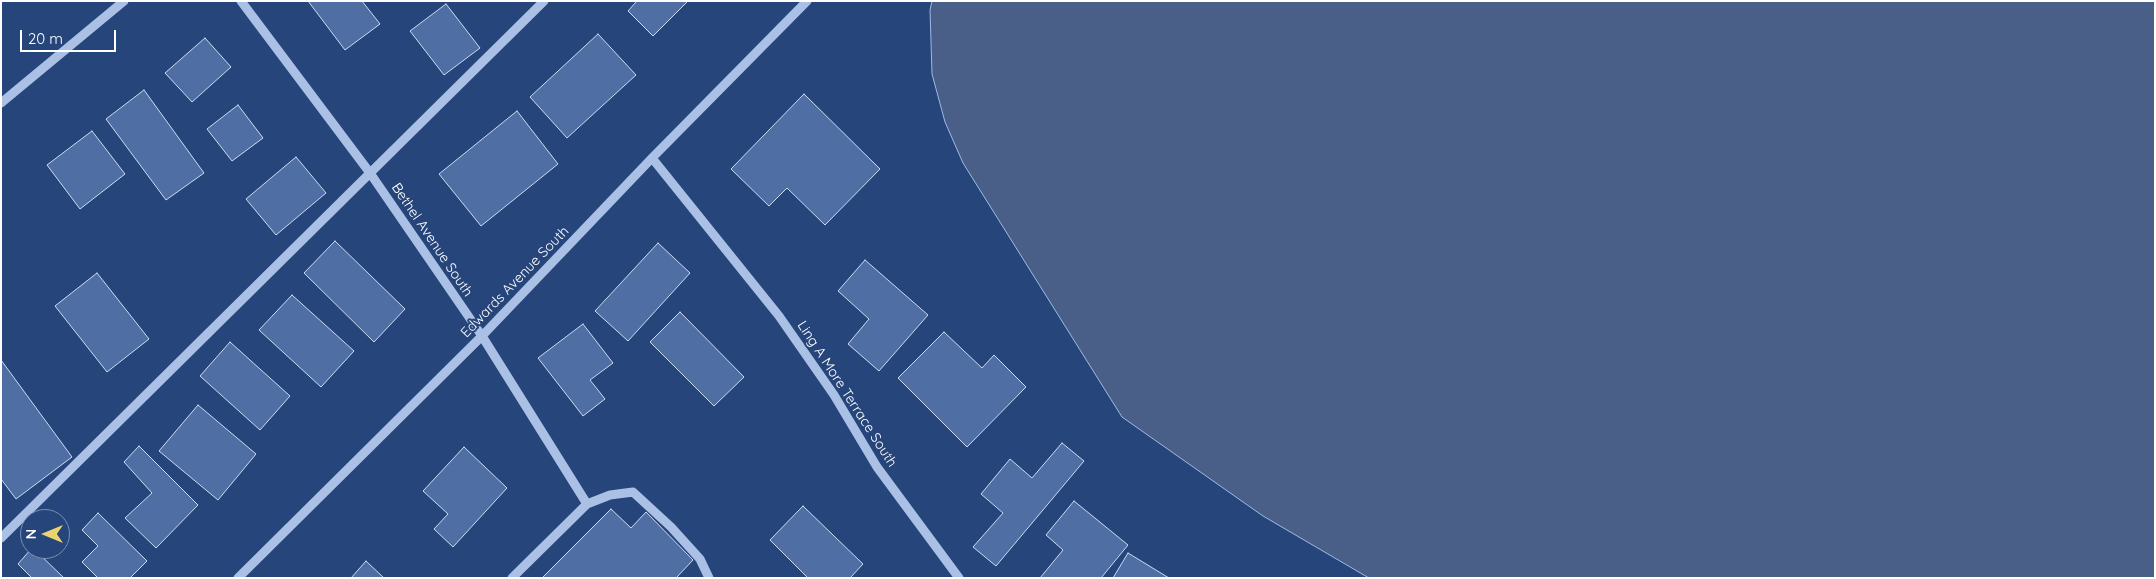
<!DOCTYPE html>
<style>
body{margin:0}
#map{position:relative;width:2156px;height:579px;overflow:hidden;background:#26457b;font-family:Quicksand,sans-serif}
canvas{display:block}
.frame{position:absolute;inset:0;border:2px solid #fff;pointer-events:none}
.north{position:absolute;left:20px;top:509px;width:50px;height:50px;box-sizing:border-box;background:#26457b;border:1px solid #7d8fb0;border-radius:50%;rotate:270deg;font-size:14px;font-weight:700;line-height:20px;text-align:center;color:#fff}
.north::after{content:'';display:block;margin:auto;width:18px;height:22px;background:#edd270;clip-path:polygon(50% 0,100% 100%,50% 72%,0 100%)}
.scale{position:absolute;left:20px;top:30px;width:96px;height:22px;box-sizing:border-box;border:2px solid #fff;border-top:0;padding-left:6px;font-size:15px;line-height:18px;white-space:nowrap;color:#fff;-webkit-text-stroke:4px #26457b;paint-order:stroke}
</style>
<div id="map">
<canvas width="2156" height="579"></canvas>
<div class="frame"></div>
<div class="north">N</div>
<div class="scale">20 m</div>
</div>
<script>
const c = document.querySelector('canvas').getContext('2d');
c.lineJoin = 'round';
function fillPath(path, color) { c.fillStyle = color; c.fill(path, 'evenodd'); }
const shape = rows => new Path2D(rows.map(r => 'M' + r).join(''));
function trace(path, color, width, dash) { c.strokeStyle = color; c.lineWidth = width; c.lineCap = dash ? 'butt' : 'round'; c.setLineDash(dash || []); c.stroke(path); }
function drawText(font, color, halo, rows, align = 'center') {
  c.font = font + ' Quicksand,sans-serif'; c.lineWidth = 4; c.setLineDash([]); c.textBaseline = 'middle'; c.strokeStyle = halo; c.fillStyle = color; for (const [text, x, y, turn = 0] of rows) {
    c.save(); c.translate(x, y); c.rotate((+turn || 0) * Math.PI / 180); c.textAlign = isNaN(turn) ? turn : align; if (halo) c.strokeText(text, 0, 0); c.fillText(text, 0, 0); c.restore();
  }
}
const water = shape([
 [932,1,2155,1,2155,578,1369,578,1263,516,1122,417,963,163,945,122,932,74,930,10,932,1]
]);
const building = shape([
 [308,1,362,1,380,24,345,50,308,1],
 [637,1,688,1,653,36,628,11,637,1],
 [446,4,480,48,444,75,410,31,446,4],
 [598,34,636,75,567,138,530,97,598,34],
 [205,38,231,67,192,102,165,73,205,38],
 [144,90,204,173,166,200,106,119,144,90],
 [804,94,880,169,825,225,787,188,769,206,731,169,804,94],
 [238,105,263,138,232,161,207,129,238,105],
 [517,111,558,164,481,226,439,174,517,111],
 [92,131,125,174,80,209,47,165,92,131],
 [296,157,326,193,276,235,246,199,296,157],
 [335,241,405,309,374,342,304,273,335,241],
 [658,243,690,273,628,341,595,311,658,243],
 [865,260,928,315,879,371,848,344,869,319,838,291,865,260],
 [97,273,149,339,107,372,55,306,97,273],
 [292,295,354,351,321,387,259,330,292,295],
 [680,312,744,377,714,406,650,342,680,312],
 [583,324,613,363,590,380,605,399,583,416,538,358,583,324],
 [944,332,982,368,994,355,1026,387,967,447,898,378,944,332],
 [230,342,290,396,260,430,200,376,230,342],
 [1,360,72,457,16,499,1,479,1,360],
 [198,405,256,454,218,500,159,451,198,405],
 [1062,443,1084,461,996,566,973,547,1003,513,981,494,1010,459,1032,478,1062,443],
 [139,446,198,505,156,548,125,518,152,493,124,462,139,446],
 [464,447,507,488,453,547,434,529,448,514,423,491,464,447],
 [1074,501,1128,545,1101,578,1040,578,1063,550,1046,535,1074,501],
 [803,506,863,564,850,578,808,578,770,540,803,506],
 [611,509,631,528,646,512,693,560,676,578,542,578,611,509],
 [98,513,147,561,130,578,98,578,82,562,98,546,82,530,98,513],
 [31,549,34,549,64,578,32,578,18,564,31,549],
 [1128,553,1169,578,1113,578,1128,553],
 [366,561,384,578,351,578,366,561]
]);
const minor = shape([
 [241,1,370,173,482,336,587,504],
 [1,103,124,1],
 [652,158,779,316,834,395,877,467,959,578],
 [1,538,544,1],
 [238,578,482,336,652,158,807,1],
 [512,578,587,504,610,495,633,492,671,527,700,559,709,578]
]);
const streetNames = [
 ["Bethel Avenue South",432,240,56],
 ["Edwards Avenue South",515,282,-46],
 ["Ling A More Terrace South",847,394,57]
];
fillPath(water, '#4a5f87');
trace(water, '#9fbae5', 1);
fillPath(building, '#4f6ea4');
trace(building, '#cddbf3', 1);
trace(minor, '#aac0e4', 9);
drawText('14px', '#fff', '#26457b', streetNames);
</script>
